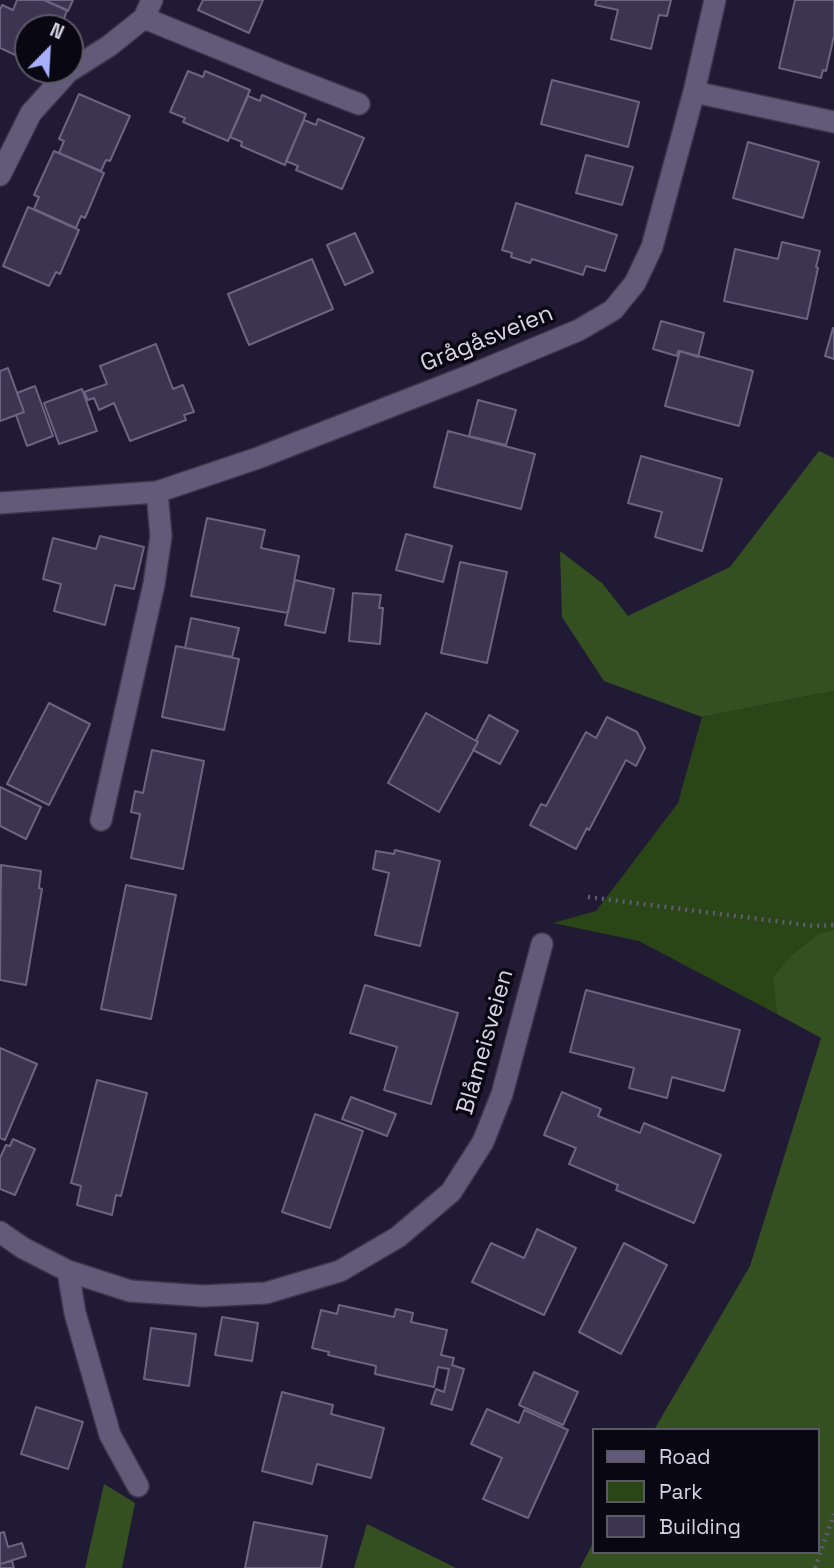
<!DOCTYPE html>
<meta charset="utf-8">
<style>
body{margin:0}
#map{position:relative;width:834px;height:1568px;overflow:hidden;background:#201a34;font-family:"Space Grotesk",sans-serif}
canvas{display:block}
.legend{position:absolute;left:592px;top:1428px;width:228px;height:126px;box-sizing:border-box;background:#090712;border:2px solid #5b5966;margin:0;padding:9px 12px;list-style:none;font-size:21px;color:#d6d3e4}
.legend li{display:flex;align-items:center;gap:14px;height:35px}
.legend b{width:35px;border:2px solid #5b5966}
.north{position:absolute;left:14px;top:14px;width:70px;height:70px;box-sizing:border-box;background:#090712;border:2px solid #5b5966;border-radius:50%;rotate:24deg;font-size:19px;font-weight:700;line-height:28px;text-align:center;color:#d6d3e4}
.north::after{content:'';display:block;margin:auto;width:24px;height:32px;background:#a7b0fc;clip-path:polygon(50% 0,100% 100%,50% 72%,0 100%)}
</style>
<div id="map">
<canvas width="834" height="1568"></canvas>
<ul class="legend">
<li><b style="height:9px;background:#615b79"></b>Road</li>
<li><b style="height:19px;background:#2b4616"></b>Park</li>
<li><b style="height:19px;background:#3b3551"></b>Building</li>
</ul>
<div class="north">N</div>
</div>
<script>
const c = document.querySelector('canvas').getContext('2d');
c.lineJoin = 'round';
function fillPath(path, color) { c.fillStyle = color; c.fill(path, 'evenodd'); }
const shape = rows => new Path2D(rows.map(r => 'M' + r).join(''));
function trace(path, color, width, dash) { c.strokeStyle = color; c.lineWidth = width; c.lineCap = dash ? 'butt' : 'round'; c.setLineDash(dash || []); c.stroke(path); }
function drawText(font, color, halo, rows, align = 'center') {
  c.font = font + ' "Space Grotesk",sans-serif'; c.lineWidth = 7; c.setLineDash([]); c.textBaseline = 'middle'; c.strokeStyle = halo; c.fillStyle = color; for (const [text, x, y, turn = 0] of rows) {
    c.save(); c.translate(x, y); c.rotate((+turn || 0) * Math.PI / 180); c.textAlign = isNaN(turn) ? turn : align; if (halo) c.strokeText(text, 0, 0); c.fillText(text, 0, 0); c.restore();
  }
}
const green = shape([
 [834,691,834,930,819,933,793,954,774,977,777,1014,639,941,553,923,596,911,678,803,702,717]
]);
const forest = shape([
 [819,451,834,458,834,691,702,717,604,681,562,617,560,551,602,583,628,616,730,567],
 [834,930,834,1568,580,1568,594,1541,594,1552,818,1552,818,1430,654,1430,750,1266,821,1038,777,1014,773,977,793,954,819,933],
 [104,1484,135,1503,122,1568,85,1568],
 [367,1524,456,1568,354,1568]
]);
const building = shape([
 [17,0,44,0,67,10,61,28,28,28,28,61,0,48,0,10,2,5,13,10,17,0],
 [44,0,73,0,68,11,44,0],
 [203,0,263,0,249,33,198,10,203,0],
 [596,0,671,0,667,16,659,15,651,49,611,39,618,10,595,5,596,0],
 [795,0,834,0,834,36,826,71,823,70,821,78,779,68,795,0],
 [188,71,203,77,205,71,250,90,228,141,183,122,185,118,170,112,188,71],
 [552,80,639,102,628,147,541,124,552,80],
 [79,94,130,116,110,161,106,160,101,171,59,153,64,141,59,139,79,94],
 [262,95,306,114,285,165,241,146,242,142,230,137,248,96,260,101,262,95],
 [318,119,364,138,342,189,296,170,298,166,286,161,304,120,316,125,318,119],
 [748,142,819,162,803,218,733,198,748,142],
 [54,151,104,173,85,218,81,216,76,228,34,209,39,197,34,195,54,151],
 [586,155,633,167,622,205,576,193,586,155],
 [516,203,617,235,605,271,586,266,583,275,532,259,530,263,511,257,512,253,502,250,516,203],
 [28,207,79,230,60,274,56,272,49,286,3,266,28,207],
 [355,233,373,272,345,285,327,245,355,233],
 [782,242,820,251,816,267,818,268,807,319,724,301,735,249,778,259,782,242],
 [312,259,333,309,249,345,228,294,312,259],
 [661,321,704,333,698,357,680,351,678,351,677,356,653,349,661,321],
 [833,328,834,328,834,359,825,356,833,328],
 [156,344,173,389,183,385,194,412,184,415,186,420,130,441,114,403,99,410,94,398,88,400,84,392,107,384,100,366,156,344],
 [680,351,753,371,739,426,665,406,680,351],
 [8,368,24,412,0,421,0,371,8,368],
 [35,386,53,436,27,446,16,415,24,412,17,393,35,386],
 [82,389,97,431,59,444,44,403,82,389],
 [478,400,516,410,506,445,469,436,478,400],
 [448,431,535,454,521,509,434,487,448,431],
 [641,456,722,479,702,551,655,537,662,512,628,503,641,456],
 [207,518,265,530,261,548,299,556,288,613,191,596,207,518],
 [406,534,452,546,443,582,396,570,406,534],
 [100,536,144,547,134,589,115,585,105,625,54,611,61,584,43,579,53,538,96,549,100,536],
 [460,562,507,572,487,663,441,653,460,562],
 [295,580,334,589,325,633,285,625,295,580],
 [353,593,381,595,379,608,383,608,380,644,349,641,353,593],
 [191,618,239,628,232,657,185,648,191,618],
 [176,646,239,659,224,730,162,717,176,646],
 [49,703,90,724,49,805,7,784,49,703],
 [426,713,478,742,439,812,388,783,426,713],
 [489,715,518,731,500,764,473,750,478,742,476,740,489,715],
 [607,717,637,732,645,748,636,766,626,760,589,830,587,828,576,849,530,825,541,804,546,806,586,732,596,738,607,717],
 [152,750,204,761,183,869,131,858,140,814,131,812,135,791,143,793,152,750],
 [0,787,41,807,26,839,0,826,0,787],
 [395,850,440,861,420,946,375,935,389,873,373,869,376,851,394,854,395,850],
 [1,865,41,871,39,888,42,889,26,985,0,980,1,865],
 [126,885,176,895,151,1019,101,1009,126,885],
 [365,985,458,1013,431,1104,384,1090,397,1047,350,1033,365,985],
 [586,990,740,1030,724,1091,672,1077,667,1098,629,1088,634,1068,570,1052,586,990],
 [0,1048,37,1064,5,1140,0,1138,0,1048],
 [97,1080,147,1093,121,1196,116,1195,112,1215,77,1205,81,1186,71,1183,97,1080],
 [562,1092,601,1109,598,1116,640,1133,644,1123,721,1155,694,1223,616,1190,618,1185,569,1164,576,1148,544,1135,562,1092],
 [351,1097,396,1114,387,1136,342,1119,351,1097],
 [315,1114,363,1131,330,1228,282,1212,315,1114],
 [13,1139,35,1149,15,1195,0,1189,0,1158,6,1145,10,1146,13,1139],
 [537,1229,576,1248,544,1315,472,1282,491,1243,524,1258,537,1229],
 [624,1243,667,1265,621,1354,579,1332,624,1243],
 [339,1305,394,1317,396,1309,413,1313,411,1322,447,1330,441,1355,454,1358,452,1365,464,1369,452,1410,431,1404,436,1389,444,1392,449,1369,438,1367,434,1387,375,1374,376,1366,328,1355,329,1352,312,1348,321,1310,337,1314,339,1305],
 [222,1317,258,1323,252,1361,215,1355,222,1317],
 [151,1328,196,1334,189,1386,144,1379,151,1328],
 [534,1372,578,1392,563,1425,519,1405,534,1372],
 [282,1392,333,1405,331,1414,384,1428,371,1478,317,1464,312,1484,262,1471,282,1392],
 [36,1407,83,1422,68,1469,21,1454,36,1407],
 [487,1409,519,1423,524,1410,568,1430,528,1518,483,1499,502,1458,471,1444,487,1409],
 [254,1522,327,1536,321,1568,245,1568,254,1522],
 [4,1532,8,1547,22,1543,26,1556,0,1564,0,1533,4,1532],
 [12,1561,14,1568,0,1568,0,1564,12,1561]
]);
const path = shape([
 [588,897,814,926,834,925],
 [815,1568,834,1514]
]);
const street = shape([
 [144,18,279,73,359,104],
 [694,92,834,122],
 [0,175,31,113,68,72,109,46,144,18,152,0],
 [0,503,157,492,258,458,471,375,579,330,613,310,635,283,652,247,694,92,715,0],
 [101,820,154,584,161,536,157,492],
 [0,1232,23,1248,68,1271,130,1291,203,1296,266,1293,340,1271,398,1237,451,1192,483,1142,502,1094,542,944],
 [68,1271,75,1313,110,1435,138,1486]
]);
const streetNames = [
 ["Grågåsveien",487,339,-22],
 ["Blåmeisveien",486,1042,-74]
];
fillPath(green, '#2b4616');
fillPath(forest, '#355020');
fillPath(building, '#3b3551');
trace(building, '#6b6584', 2);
trace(street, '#3b364b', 24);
trace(path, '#605b72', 4.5, [2, 5]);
trace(street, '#615b79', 21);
drawText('24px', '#d6d3e4', '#090712', streetNames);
</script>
